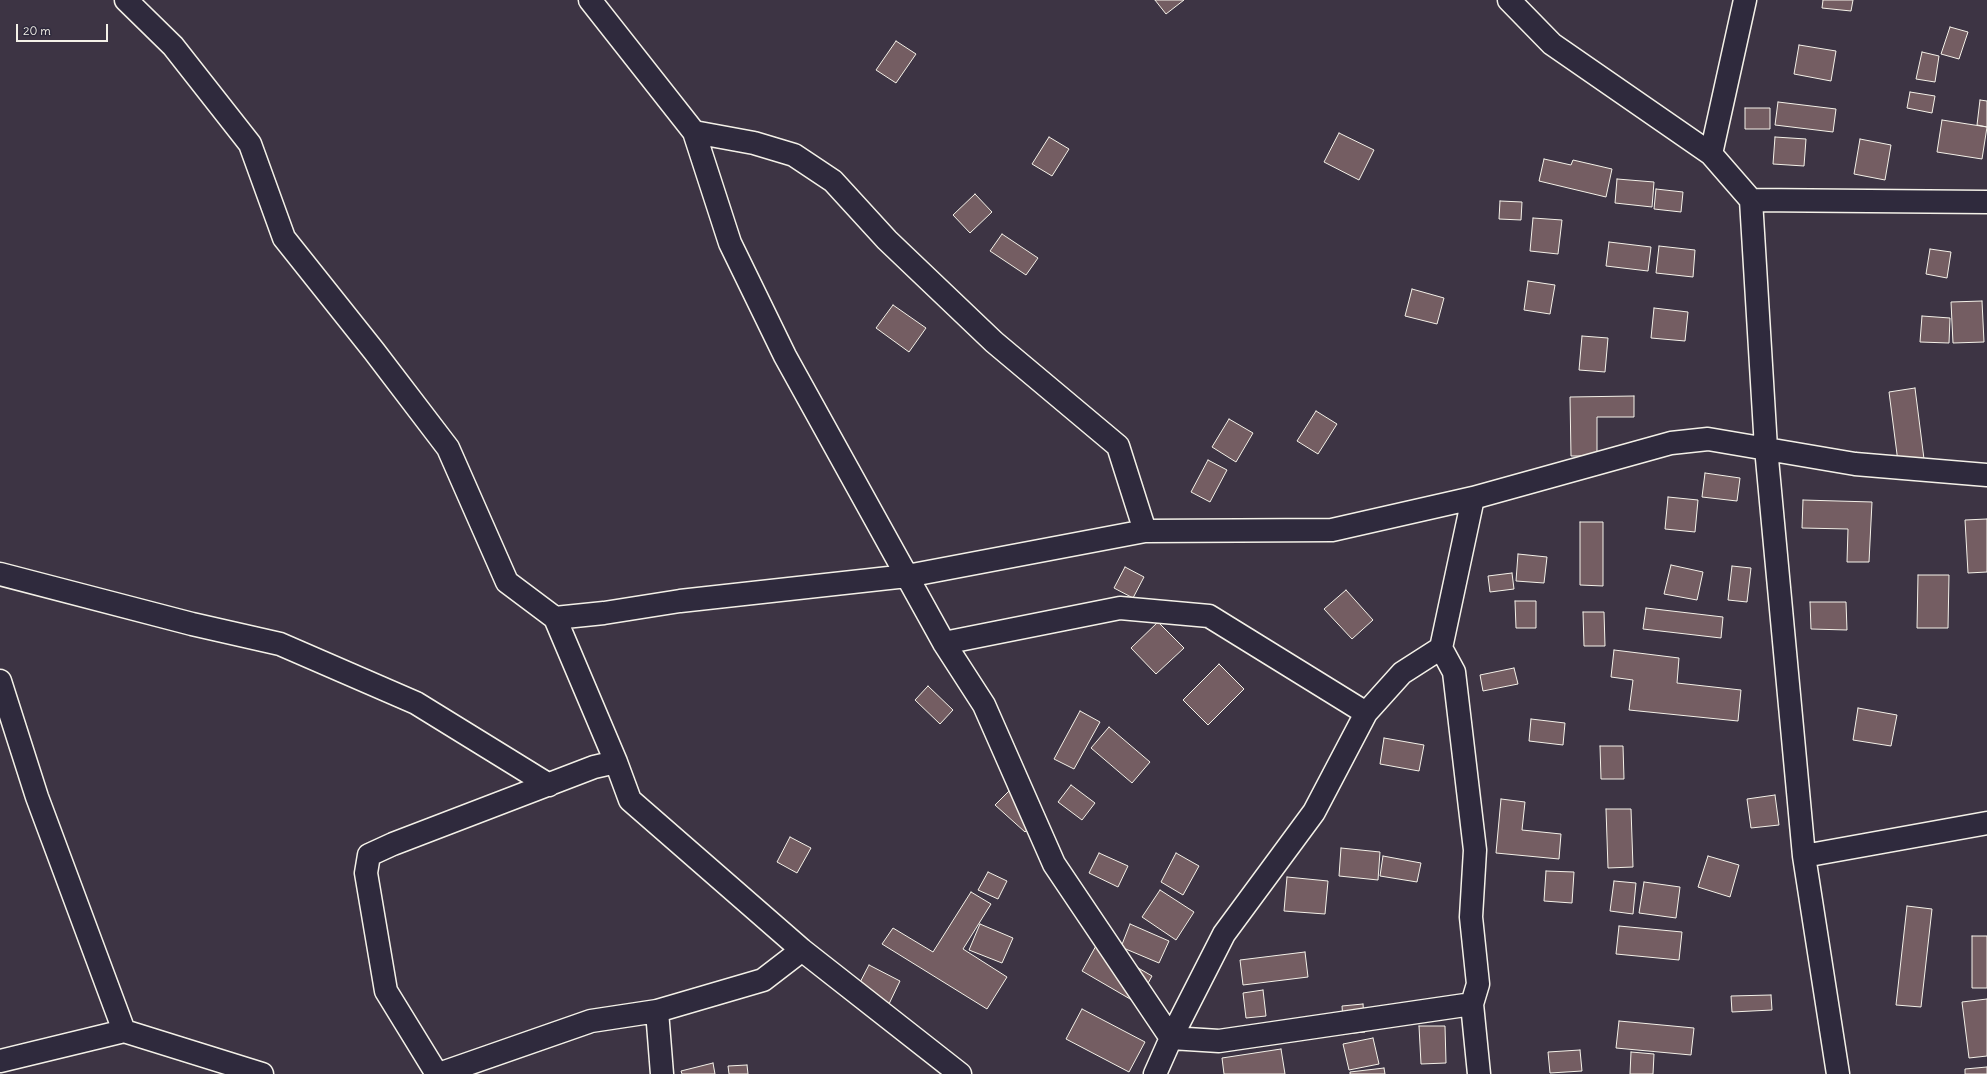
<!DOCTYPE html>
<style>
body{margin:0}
#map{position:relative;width:1987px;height:1074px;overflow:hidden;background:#3d3444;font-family:Delius,sans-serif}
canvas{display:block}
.scale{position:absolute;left:16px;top:24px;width:92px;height:18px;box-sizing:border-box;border:2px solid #f4f1e8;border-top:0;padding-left:5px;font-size:12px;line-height:14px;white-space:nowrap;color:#f4f1e8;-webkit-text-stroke:3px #2f2a3d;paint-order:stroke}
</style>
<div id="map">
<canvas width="1987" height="1074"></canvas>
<div class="scale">20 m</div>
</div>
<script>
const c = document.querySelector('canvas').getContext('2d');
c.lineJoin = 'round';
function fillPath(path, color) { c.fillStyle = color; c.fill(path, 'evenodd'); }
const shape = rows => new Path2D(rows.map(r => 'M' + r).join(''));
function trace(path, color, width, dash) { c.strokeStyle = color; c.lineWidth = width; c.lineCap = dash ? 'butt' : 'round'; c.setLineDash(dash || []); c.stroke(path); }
const building = shape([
 [1155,0,1184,0,1166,14,1155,0],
 [1823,0,1853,0,1851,11,1822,8,1823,0],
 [1950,27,1968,32,1959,59,1941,54,1950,27],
 [896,41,916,54,896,83,876,70,896,41],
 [1799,45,1836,51,1831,81,1794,74,1799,45],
 [1922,52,1939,56,1935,82,1916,79,1922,52],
 [1910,92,1935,96,1932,113,1907,108,1910,92],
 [1980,100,1987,101,1987,127,1977,125,1980,100],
 [1778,102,1836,109,1833,132,1775,125,1778,102],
 [1745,108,1770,108,1770,129,1745,129,1745,108],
 [1942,120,1987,127,1982,159,1937,152,1942,120],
 [1339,133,1374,150,1359,180,1324,162,1339,133],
 [1049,137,1069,149,1052,176,1032,164,1049,137],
 [1775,137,1806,139,1804,166,1773,164,1775,137],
 [1860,139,1891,145,1885,180,1854,174,1860,139],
 [1544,159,1571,165,1573,160,1612,169,1606,197,1539,181,1544,159],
 [1617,179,1654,182,1652,207,1615,203,1617,179],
 [1656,189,1683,192,1681,212,1654,209,1656,189],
 [975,194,992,212,970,233,953,215,975,194],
 [1500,201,1522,202,1521,220,1499,219,1500,201],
 [1533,218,1562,220,1558,254,1530,251,1533,218],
 [1002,234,1038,258,1026,275,990,251,1002,234],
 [1609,242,1651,247,1648,271,1606,266,1609,242],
 [1659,246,1695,250,1693,277,1656,273,1659,246],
 [1930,249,1951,252,1947,278,1926,274,1930,249],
 [1528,281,1555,285,1550,314,1524,310,1528,281],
 [1412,289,1444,298,1437,324,1405,316,1412,289],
 [1982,301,1984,342,1953,343,1951,302,1982,301],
 [893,305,926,328,909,352,876,328,893,305],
 [1654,308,1688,312,1685,341,1651,338,1654,308],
 [1922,316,1950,318,1949,343,1920,342,1922,316],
 [1582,336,1608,338,1605,372,1579,370,1582,336],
 [1915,388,1924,459,1898,462,1889,392,1915,388],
 [1634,396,1634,417,1597,417,1597,456,1571,456,1570,397,1634,396],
 [1316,411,1337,424,1318,454,1297,441,1316,411],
 [1229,419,1253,433,1236,462,1212,447,1229,419],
 [1208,460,1227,470,1210,502,1191,492,1208,460],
 [1705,473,1740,478,1737,501,1702,497,1705,473],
 [1668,497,1698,500,1695,532,1665,529,1668,497],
 [1803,500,1872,502,1869,562,1847,562,1848,529,1802,528,1803,500],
 [1987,519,1987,572,1968,573,1965,520,1987,519],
 [1580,522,1603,522,1603,586,1580,585,1580,522],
 [1518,554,1547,557,1544,583,1516,581,1518,554],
 [1671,565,1703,572,1697,600,1664,594,1671,565],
 [1732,566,1751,568,1747,602,1728,600,1732,566],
 [1125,567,1144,577,1133,598,1114,588,1125,567],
 [1512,573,1514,589,1490,592,1488,576,1512,573],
 [1918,575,1949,575,1948,628,1917,628,1918,575],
 [1346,590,1373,620,1352,639,1324,609,1346,590],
 [1515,601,1536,601,1536,628,1516,628,1515,601],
 [1810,602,1846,602,1847,630,1811,629,1810,602],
 [1646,608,1723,617,1721,638,1643,629,1646,608],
 [1583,612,1604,612,1605,646,1584,646,1583,612],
 [1158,622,1184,648,1156,674,1131,648,1158,622],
 [1614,650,1679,658,1677,683,1741,690,1738,721,1629,710,1633,680,1611,677,1614,650],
 [1219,664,1244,689,1208,725,1183,700,1219,664],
 [1514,668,1518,684,1483,691,1480,675,1514,668],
 [928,686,953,710,940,724,915,700,928,686],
 [1858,708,1897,715,1891,746,1853,740,1858,708],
 [1080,711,1100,722,1074,769,1054,759,1080,711],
 [1531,719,1565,723,1563,745,1529,741,1531,719],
 [1109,727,1150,762,1132,783,1091,748,1109,727],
 [1384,738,1424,745,1419,771,1380,764,1384,738],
 [1600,746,1623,746,1624,779,1601,779,1600,746],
 [1015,785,1044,812,1025,832,995,805,1015,785],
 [1071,785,1095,803,1082,820,1058,802,1071,785],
 [1775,795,1779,825,1751,828,1747,799,1775,795],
 [1501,799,1525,802,1522,830,1561,834,1559,859,1496,853,1501,799],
 [1606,809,1631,809,1633,867,1608,868,1606,809],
 [790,837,811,848,797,873,777,862,790,837],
 [1341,848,1380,852,1378,880,1339,876,1341,848],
 [1099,853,1128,866,1118,887,1089,873,1099,853],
 [1176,853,1199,866,1183,895,1161,882,1176,853],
 [1383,856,1421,863,1417,882,1380,876,1383,856],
 [1708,856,1739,865,1730,897,1698,887,1708,856],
 [1546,871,1574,872,1572,903,1544,901,1546,871],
 [988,872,1007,881,998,899,978,890,988,872],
 [1287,877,1328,881,1325,914,1284,911,1287,877],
 [1614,881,1636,883,1633,914,1610,911,1614,881],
 [1644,882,1680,887,1676,918,1639,913,1644,882],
 [1160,890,1194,912,1176,940,1142,917,1160,890],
 [971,892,991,904,963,949,1007,977,987,1009,882,944,893,928,933,952,971,892],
 [1907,906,1932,909,1921,1007,1896,1005,1907,906],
 [980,924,1013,938,1002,963,969,950,980,924],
 [1130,924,1169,941,1159,963,1121,947,1130,924],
 [1619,926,1682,932,1679,960,1616,954,1619,926],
 [1972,936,1987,936,1987,988,1972,988,1972,936],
 [1097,944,1152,976,1137,1003,1082,971,1097,944],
 [1305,952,1308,977,1243,985,1240,960,1305,952],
 [869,965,900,981,888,1006,856,990,869,965],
 [1263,990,1266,1016,1246,1018,1243,993,1263,990],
 [1771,995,1772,1010,1732,1012,1731,996,1771,995],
 [1987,999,1987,1056,1969,1058,1962,1002,1987,999],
 [1363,1004,1365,1032,1344,1034,1342,1006,1363,1004],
 [1082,1009,1145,1042,1129,1072,1066,1039,1082,1009],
 [1619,1021,1694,1028,1691,1055,1616,1048,1619,1021],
 [1419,1026,1445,1026,1446,1063,1421,1064,1419,1026],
 [1373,1038,1379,1064,1349,1070,1343,1044,1373,1038],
 [1281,1049,1285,1074,1224,1074,1222,1058,1281,1049],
 [1580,1050,1582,1071,1550,1073,1548,1052,1580,1050],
 [1631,1052,1654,1054,1653,1074,1630,1074,1631,1052],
 [713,1063,715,1074,682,1074,681,1071,713,1063],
 [747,1065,748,1074,729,1074,728,1066,747,1065],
 [1987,1067,1987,1074,1965,1074,1965,1069,1987,1067],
 [1384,1068,1385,1074,1350,1074,1350,1072,1384,1068]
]);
const minor = shape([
 [126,0,173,46,250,144,284,238,374,351,448,448,507,582,555,618,616,762,630,800,802,950,960,1074],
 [590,0,694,132,730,243,785,356,944,643,984,705,1054,864,1171,1038],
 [1509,0,1552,44,1711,154,1751,200,1766,448,1804,856,1838,1074],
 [694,132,754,143,794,155,833,181,887,240,994,342,1118,446,1145,531],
 [1711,154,1745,0],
 [1751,200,1987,202],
 [1473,498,1441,648,1454,672,1475,850,1471,917,1478,984,1472,1004,1479,1074],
 [0,574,192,624,280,644,416,703,549,785],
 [555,618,604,613,680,601,907,576,1145,531,1332,530,1473,498,1671,443,1708,439,1855,464,1987,475],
 [944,643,1120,608,1209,616,1366,713],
 [0,681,37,797,124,1031],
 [1804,856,1987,823],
 [657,1011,662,1074],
 [1171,1038,1219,1041,1472,1004],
 [0,1061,124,1031,262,1074],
 [437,1074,386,991,366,873,369,855,393,844,594,767,616,762],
 [439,1074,591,1021,657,1011,763,980,802,950],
 [1155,1074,1171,1038,1224,934,1314,812,1366,713,1402,673,1441,648]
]);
fillPath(building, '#745d62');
trace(building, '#f4f1e8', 1);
trace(minor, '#f4f1e8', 25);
trace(minor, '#2f2a3d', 22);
</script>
